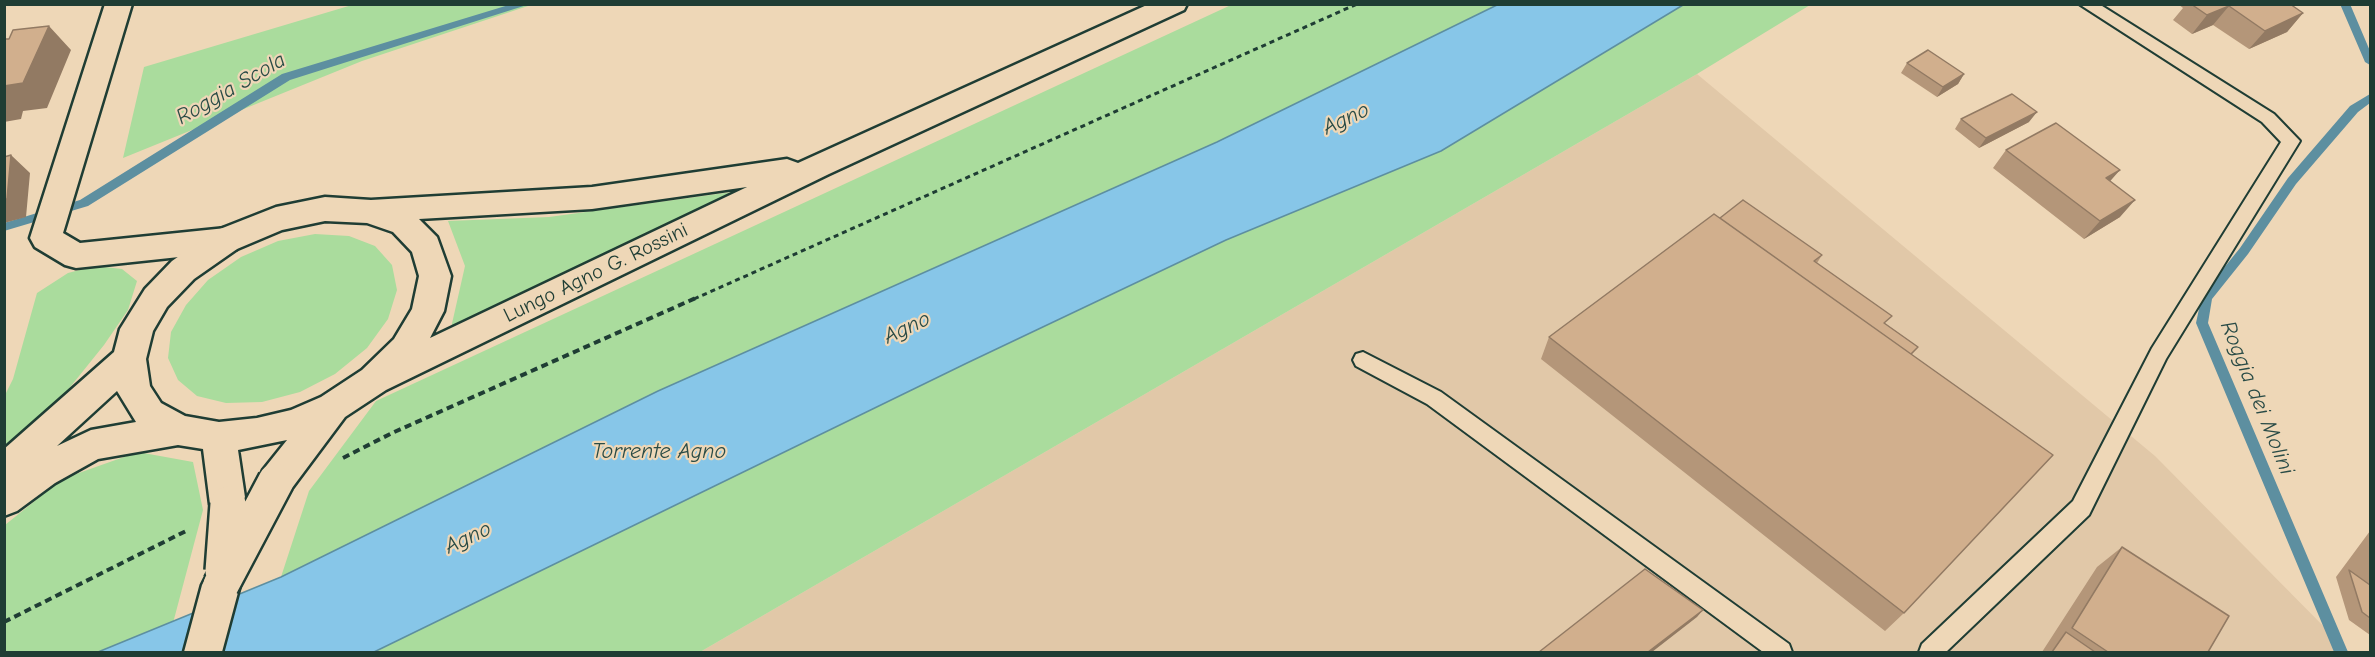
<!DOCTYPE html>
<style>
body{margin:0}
#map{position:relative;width:2375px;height:657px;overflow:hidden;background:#eed7b7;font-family:"Comic Neue",sans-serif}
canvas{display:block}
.frame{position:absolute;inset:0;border:6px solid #1f3d34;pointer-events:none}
</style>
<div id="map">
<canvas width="2375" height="657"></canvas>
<div class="frame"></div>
</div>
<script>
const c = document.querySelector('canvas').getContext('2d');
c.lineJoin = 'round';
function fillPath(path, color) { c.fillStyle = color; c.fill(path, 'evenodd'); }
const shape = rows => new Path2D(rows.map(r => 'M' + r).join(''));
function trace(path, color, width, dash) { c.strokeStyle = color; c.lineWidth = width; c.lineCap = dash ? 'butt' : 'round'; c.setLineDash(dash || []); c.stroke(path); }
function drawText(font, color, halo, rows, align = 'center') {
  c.font = font + ' "Comic Neue",sans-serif'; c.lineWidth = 4.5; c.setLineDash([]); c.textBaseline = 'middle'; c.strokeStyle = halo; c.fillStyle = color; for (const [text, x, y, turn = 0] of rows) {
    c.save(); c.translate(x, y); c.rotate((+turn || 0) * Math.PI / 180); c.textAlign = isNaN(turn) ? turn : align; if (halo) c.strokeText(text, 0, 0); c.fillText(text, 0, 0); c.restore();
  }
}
const built = shape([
 [1697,74,2155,456,2349,652,700,652]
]);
const green = shape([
 [352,5,531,5,362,61,123,158,144,67],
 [1231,5,1497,5,1217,142,658,391,281,577,309,491,376,401],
 [1683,5,1810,5,1697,74,700,652,374,652,967,363,1226,240,1441,151],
 [754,189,451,328,465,266,448,221,549,217],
 [315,234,349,236,375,246,392,265,397,290,388,319,367,348,335,374,300,392,262,402,226,403,197,396,178,380,168,358,171,332,186,305,208,280,241,257,278,241],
 [95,266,122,269,137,281,128,310,104,345,67,391,5,450,5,395,13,379,37,293,68,273],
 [138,452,193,462,203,510,173,623,98,652,5,652,5,525,62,479]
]);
const water = shape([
 [1497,5,1683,5,1441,151,1226,240,967,363,374,652,98,652,281,577,658,391,1217,142,1497,5]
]);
const stream = shape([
 [512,4,530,4,290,80,88,206,4,231,4,223,80,200,282,74,512,4],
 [2340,4,2350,4,2370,51,2370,65,2365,62,2340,4],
 [2370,94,2370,103,2358,112,2296,184,2248,254,2212,299,2208,323,2348,652,2334,652,2196,323,2202,295,2240,248,2288,178,2350,106,2370,94]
]);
const pathFar1 = shape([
 [694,299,1357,4]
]);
const path = shape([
 [343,458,392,433,698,297],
 [4,622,186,531]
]);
const service = shape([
 [2079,4,2099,4,2274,114,2300,141,2166,359,2089,515,1946,652,1919,652,1922,644,2073,501,2152,348,2281,142,2262,122,2079,4],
 [1363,352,1441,392,1789,644,1792,652,1763,652,1427,404,1356,366,1353,360,1356,354,1363,352]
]);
const minor = shape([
 [105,4,132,4,63,233,80,243,226,228,237,231,242,240,237,249,226,252,76,268,65,265,35,247,30,238,105,4]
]);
const secondary = shape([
 [1149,4,1187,4,1184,10,829,174,386,390,345,417,289,492,276,497,263,492,258,481,263,470,287,440,238,450,246,504,241,515,228,520,215,515,210,504,203,449,178,445,98,459,55,483,17,511,4,516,4,449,114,352,120,329,145,289,172,261,215,231,276,207,325,197,371,200,592,187,787,159,798,163,1149,4],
 [747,187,430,338,444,311,451,276,437,237,419,219,592,209,747,187],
 [325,221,367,223,393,232,412,252,419,276,412,309,394,339,362,370,321,397,291,410,257,418,219,422,185,416,161,403,150,386,146,359,153,331,167,307,194,279,237,249,282,230,325,221],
 [117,391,136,422,91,430,57,446,117,391],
 [221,568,234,573,240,585,222,652,184,652,202,585,208,573,221,568]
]);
const secondaryBridge = shape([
 [223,571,228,504],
 [221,585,276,481]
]);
const wall = shape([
 [2178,4,2290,4,2303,13,2287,32,2249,49,2213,25,2192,34,2173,20,2183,8],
 [1907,63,1964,74,1958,84,1937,97,1901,73],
 [1961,119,2029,122,1979,148,1955,129],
 [2006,150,2110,181,2120,217,2084,239,1993,168],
 [1720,218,1822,255,1817,263,1886,324,1918,347,1912,354,1904,613,1885,631,1541,359,1549,337],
 [2370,531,2370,635,2349,620,2336,577],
 [2122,547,2208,652,2042,652,2097,567]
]);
const shadedWall = shape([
 [2229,6,2213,25,2192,34,2207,15],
 [2303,13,2287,32,2249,49,2265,31],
 [49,26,71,50,47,108,23,111,21,119,4,122,4,86],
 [1964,74,1958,84,1937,97,1943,87],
 [2037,112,2029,122,1979,148,1986,138],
 [11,155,30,173,26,217,4,223,4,199],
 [2120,170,2105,187,2106,178],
 [2135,200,2120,217,2084,239,2100,221],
 [1703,610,1697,617,1652,652,1648,652]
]);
const building = shape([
 [2191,4,2290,4,2303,13,2265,31,2229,6,2207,15,2191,4],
 [49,26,23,83,4,86,4,39,9,39,13,30,49,26],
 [1928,50,1964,74,1943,87,1907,63,1928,50],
 [2012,94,2037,112,1986,138,1961,119,2012,94],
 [2056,123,2120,170,2106,178,2135,200,2100,221,2006,150,2056,123],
 [11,155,7,199,4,199,4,157,11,155],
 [1743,200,1822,255,1814,261,1892,316,1884,323,1918,347,1911,354,1720,218,1743,200],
 [1714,214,2053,455,1904,613,1549,337,1714,214],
 [2122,547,2229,616,2208,652,2108,652,2072,628,2122,547],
 [1645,569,1703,610,1648,652,1539,652,1645,569],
 [2349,570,2370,585,2370,618,2362,612,2349,570],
 [2066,632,2095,652,2052,652,2066,632]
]);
const streetNames = [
 ["Lungo Agno G. Rossini",596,273,-26]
];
const waterNames = [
 ["Roggia Scola",231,89,-30],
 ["Agno",1346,119,-25],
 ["Agno",907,328,-25],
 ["Roggia dei Molini",2257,398,68],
 ["Torrente Agno",659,452],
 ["Agno",468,538,-25]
];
fillPath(built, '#e1c8a8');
fillPath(green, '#aadc9d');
fillPath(water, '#87c6e8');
trace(water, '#5d8fa0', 1.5);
fillPath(stream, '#5d8fa0');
trace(service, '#1f3d34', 4);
trace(minor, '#1f3d34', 5);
trace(secondary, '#1f3d34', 5);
trace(pathFar1, '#1f3d34', 3, [5, 4]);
trace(path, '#1f3d34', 4, [7, 4.5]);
fillPath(service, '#eed7b7');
fillPath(minor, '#eed7b7');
fillPath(secondary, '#eed7b7');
trace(secondaryBridge, '#1f3d34', 40, []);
trace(secondaryBridge, '#eed7b7', 35);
fillPath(wall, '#b49679');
fillPath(shadedWall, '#927a63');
fillPath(building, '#d1af8d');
trace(building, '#927a63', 1.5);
drawText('21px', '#1f3d34', '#eed7b7', streetNames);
drawText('italic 22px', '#294b46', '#eed7b7', waterNames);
</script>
